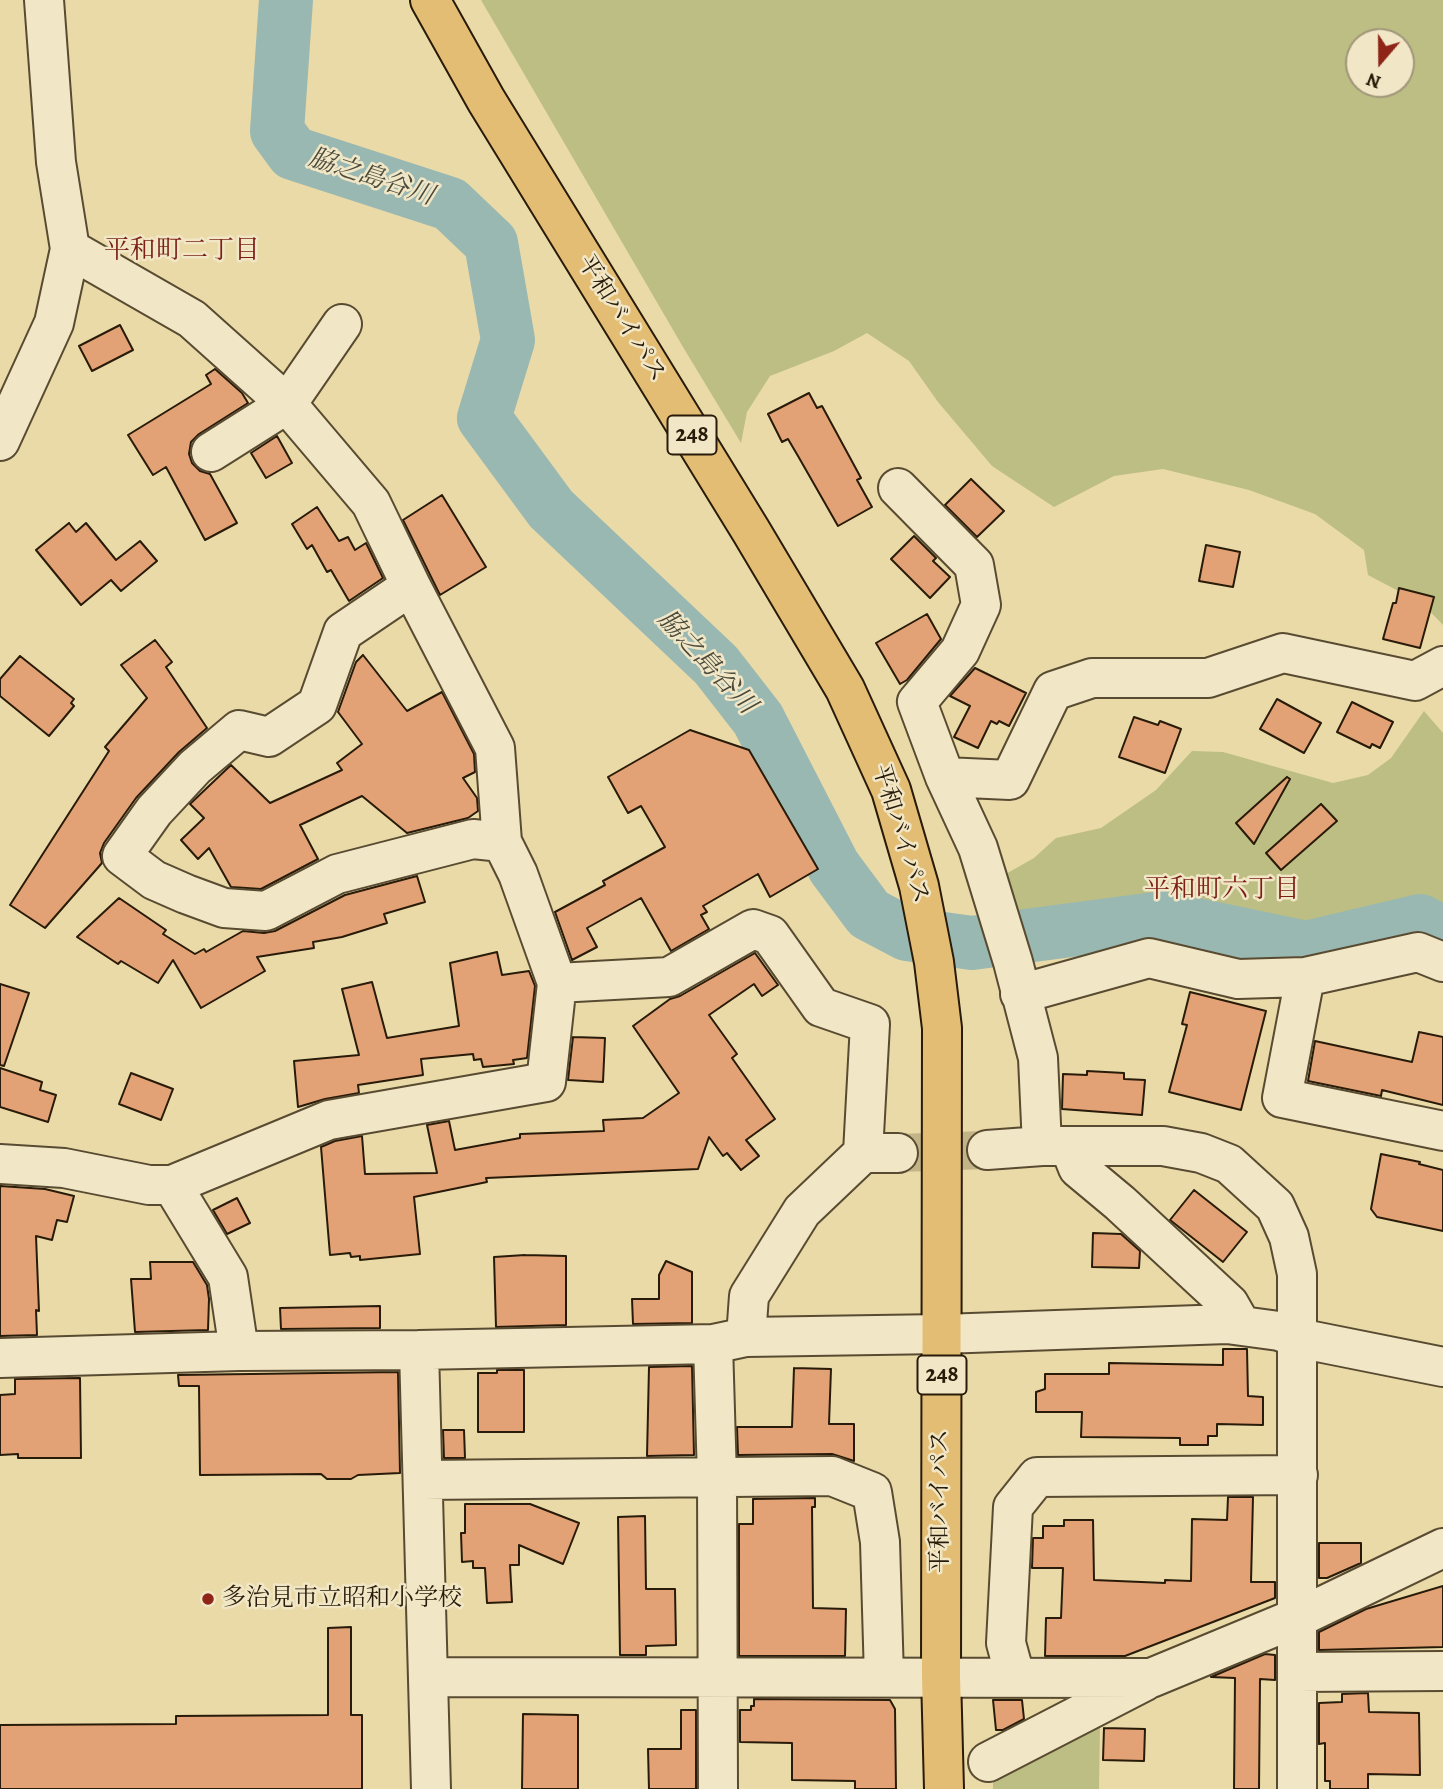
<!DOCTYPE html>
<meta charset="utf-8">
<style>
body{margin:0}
#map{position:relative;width:1443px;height:1789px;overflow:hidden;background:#e9daa8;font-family:Alegreya,serif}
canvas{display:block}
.north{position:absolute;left:1345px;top:28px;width:70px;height:70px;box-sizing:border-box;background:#f1e7c6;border:2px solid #a1957a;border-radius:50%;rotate:200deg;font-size:19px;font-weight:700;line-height:28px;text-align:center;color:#291b09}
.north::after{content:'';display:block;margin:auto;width:24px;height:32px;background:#8f2418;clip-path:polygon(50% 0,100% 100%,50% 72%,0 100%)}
</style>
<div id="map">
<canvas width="1443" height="1789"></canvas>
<div class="north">N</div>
</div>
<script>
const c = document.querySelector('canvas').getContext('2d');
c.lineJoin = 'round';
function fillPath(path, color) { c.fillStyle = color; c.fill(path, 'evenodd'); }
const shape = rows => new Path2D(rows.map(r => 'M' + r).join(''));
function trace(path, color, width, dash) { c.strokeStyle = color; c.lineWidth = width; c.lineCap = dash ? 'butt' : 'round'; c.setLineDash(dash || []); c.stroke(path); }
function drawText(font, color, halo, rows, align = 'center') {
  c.font = font + ' Alegreya,"Noto Serif JP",serif'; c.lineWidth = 5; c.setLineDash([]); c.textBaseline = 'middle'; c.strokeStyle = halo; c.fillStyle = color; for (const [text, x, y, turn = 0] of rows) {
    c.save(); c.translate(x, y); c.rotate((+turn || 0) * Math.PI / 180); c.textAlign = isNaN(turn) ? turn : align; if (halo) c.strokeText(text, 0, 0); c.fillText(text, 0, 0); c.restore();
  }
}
const green = shape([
 [481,0,1443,0,1443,625,1423,604,1368,575,1364,550,1315,514,1249,490,1163,469,1114,476,1054,507,992,466,938,402,909,361,867,333,834,351,770,376,747,412,741,443,683,347],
 [1359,42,1401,42,1401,84,1359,84],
 [1424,711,1443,733,1443,917,1418,907,1304,927,1163,900,1021,920,1004,875,1034,858,1056,838,1101,828,1156,790,1192,751,1223,752,1333,783,1368,775,1391,758],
 [1100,1726,1099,1789,993,1789,993,1773]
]);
const river = shape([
 [286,0,277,131,293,153,450,204,491,243,508,340,484,418,551,509,716,665,758,719,834,867,869,914,907,934,972,943,1163,918,1306,948,1420,921,1443,933]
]);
const building = shape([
 [120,325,133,350,92,371,79,346,120,325],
 [215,369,242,393,248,403,199,434,191,442,189,454,192,463,200,471,210,474,237,523,205,540,166,467,153,475,128,435,211,384,206,375,215,369],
 [809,393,817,408,822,406,861,478,857,480,872,507,838,526,798,456,788,439,782,442,768,414,809,393],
 [277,436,292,463,266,478,251,453,277,436],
 [971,479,1004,511,977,537,945,505,971,479],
 [442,495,486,567,440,595,403,520,442,495],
 [317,507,339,541,348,537,355,550,366,543,383,578,349,601,331,570,327,572,312,545,307,549,292,524,317,507],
 [69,523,76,532,86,523,116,560,140,541,157,561,121,591,111,580,81,605,36,550,69,523],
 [914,536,936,558,933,561,950,577,930,598,891,559,914,536],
 [1206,545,1240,552,1233,587,1199,581,1206,545],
 [1399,588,1434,597,1420,648,1383,639,1393,603,1396,603,1399,588],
 [927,614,941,639,907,680,900,684,876,643,927,614],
 [155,640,172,662,166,667,207,728,179,752,136,798,104,843,100,853,102,863,45,928,10,905,109,751,105,747,147,698,121,665,155,640],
 [363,655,407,711,442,692,474,754,475,772,463,778,477,798,478,811,468,818,407,833,362,796,300,825,318,859,261,889,231,887,209,848,198,859,181,840,204,818,190,804,231,765,270,803,342,770,337,763,362,744,338,712,356,662,363,655],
 [20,656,74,699,71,703,74,706,49,736,0,696,0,679,20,656],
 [975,668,1026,693,1009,726,999,721,997,724,991,721,978,748,954,737,970,706,950,696,975,668],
 [1277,699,1321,723,1304,753,1260,729,1277,699],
 [1352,702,1393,722,1380,748,1372,744,1370,748,1337,732,1352,702],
 [1134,717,1158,725,1160,721,1181,729,1165,773,1119,757,1134,717],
 [690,730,749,750,818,869,770,897,758,874,703,906,707,912,701,915,709,929,671,951,641,898,587,928,597,947,572,960,555,912,605,885,603,881,665,847,641,806,628,813,608,777,690,730],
 [1287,777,1290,779,1254,844,1236,823,1287,777],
 [1321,804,1337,821,1281,870,1266,853,1321,804],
 [417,876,425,902,384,914,387,923,342,937,313,942,314,948,257,957,265,971,201,1008,173,960,158,983,121,961,118,964,77,937,119,898,166,930,163,934,195,954,204,949,206,952,243,931,264,933,275,931,345,895,417,876],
 [497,952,502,975,529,971,535,986,527,1058,513,1060,514,1064,483,1067,481,1059,474,1060,473,1054,421,1059,423,1075,358,1085,359,1093,325,1099,298,1107,294,1061,359,1055,342,989,372,982,387,1038,459,1026,450,963,497,952],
 [755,953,778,985,762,996,754,984,709,1015,737,1054,732,1058,775,1119,746,1140,759,1156,741,1170,727,1153,723,1156,709,1137,698,1169,486,1178,487,1182,414,1197,420,1254,360,1260,360,1256,351,1257,350,1253,330,1255,321,1147,335,1141,362,1136,365,1174,437,1173,427,1125,449,1121,455,1150,520,1138,520,1134,604,1131,603,1120,643,1118,679,1093,633,1026,670,999,680,996,755,953],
 [0,984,29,993,4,1066,0,1065,0,984],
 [1190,992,1266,1011,1241,1110,1169,1092,1187,1025,1182,1024,1190,992],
 [1419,1032,1443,1037,1443,1105,1382,1090,1381,1096,1308,1081,1315,1041,1412,1062,1419,1032],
 [573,1037,605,1038,603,1082,568,1080,573,1037],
 [0,1068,42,1082,40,1090,56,1095,48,1122,0,1107,0,1068],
 [1087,1071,1124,1073,1124,1079,1145,1080,1142,1115,1062,1109,1063,1074,1087,1075,1087,1071],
 [131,1073,173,1089,161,1120,119,1104,131,1073],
 [1381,1154,1420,1162,1419,1164,1443,1170,1443,1231,1377,1217,1371,1209,1381,1154],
 [0,1186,45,1189,74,1196,67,1222,57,1220,52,1240,36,1236,39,1311,36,1310,37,1335,0,1336,0,1186],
 [1194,1190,1247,1232,1223,1262,1170,1220,1194,1190],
 [237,1198,250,1223,227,1234,213,1210,237,1198],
 [1093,1233,1121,1234,1140,1251,1139,1268,1092,1267,1093,1233],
 [525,1255,566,1256,566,1325,496,1327,494,1257,525,1255],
 [666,1261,692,1272,692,1323,633,1324,632,1299,659,1299,659,1275,666,1261],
 [150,1262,193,1262,207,1285,209,1299,208,1330,135,1332,131,1279,151,1279,150,1262],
 [380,1306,380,1328,281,1329,280,1308,380,1306],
 [1223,1349,1247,1349,1248,1396,1263,1397,1263,1425,1217,1424,1217,1436,1208,1436,1208,1445,1180,1445,1180,1438,1081,1437,1082,1412,1036,1412,1036,1392,1045,1389,1045,1374,1109,1374,1109,1363,1223,1365,1223,1349],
 [692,1366,694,1455,647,1456,649,1367,692,1366],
 [794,1368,831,1369,829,1424,854,1424,854,1461,832,1454,738,1455,737,1427,792,1427,794,1368],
 [497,1370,524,1370,524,1432,478,1432,478,1373,497,1373,497,1370],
 [398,1372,400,1473,358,1475,351,1479,327,1479,321,1474,200,1475,199,1386,179,1386,178,1375,398,1372],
 [80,1378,81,1458,18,1458,18,1454,0,1455,0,1395,15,1394,15,1379,80,1378],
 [443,1430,464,1430,465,1458,444,1458,443,1430],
 [1228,1497,1253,1497,1251,1582,1275,1582,1275,1598,1125,1656,1045,1656,1046,1618,1061,1618,1063,1568,1032,1568,1033,1538,1043,1538,1043,1526,1064,1526,1064,1520,1093,1520,1094,1580,1165,1583,1165,1580,1191,1581,1192,1519,1227,1520,1228,1497],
 [815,1498,815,1507,812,1507,813,1608,846,1609,845,1656,739,1656,739,1524,753,1524,753,1499,815,1498],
 [465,1504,530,1504,579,1523,563,1564,519,1545,519,1565,510,1565,512,1602,487,1603,485,1568,473,1568,473,1561,462,1562,461,1533,465,1533,465,1504],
 [645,1516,646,1589,675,1589,676,1645,646,1646,646,1655,620,1655,618,1517,645,1516],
 [1319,1543,1361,1543,1361,1563,1327,1578,1319,1578,1319,1543],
 [1443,1586,1443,1647,1319,1650,1319,1632,1366,1609,1443,1586],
 [351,1627,351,1715,362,1715,362,1789,0,1789,0,1725,176,1724,176,1716,328,1715,328,1628,351,1627],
 [1265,1654,1275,1655,1275,1680,1260,1679,1259,1789,1234,1789,1235,1678,1211,1677,1265,1654],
 [1368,1693,1369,1712,1419,1713,1420,1775,1368,1774,1368,1789,1330,1789,1330,1781,1325,1781,1325,1743,1319,1744,1319,1703,1342,1702,1342,1694,1368,1693],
 [754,1699,890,1700,895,1709,896,1789,855,1789,855,1781,792,1780,792,1743,740,1742,740,1710,751,1710,751,1706,754,1706,754,1699],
 [993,1700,1022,1700,1024,1719,1003,1730,996,1730,993,1700],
 [681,1710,696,1710,696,1789,649,1789,648,1749,681,1749,681,1710],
 [523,1714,578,1715,578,1789,522,1789,523,1714],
 [1104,1728,1145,1729,1144,1761,1103,1760,1104,1728]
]);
const minorTunnel = shape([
 [898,1153,987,1150]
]);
const minor = shape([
 [70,249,192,319,287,404,371,503,411,586,495,748,502,842,518,874,557,983,546,1082,329,1120,172,1185],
 [0,441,54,323,70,249,56,162,44,0],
 [211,452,287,404,342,324],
 [898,488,974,565,981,605,960,651,917,702,945,777,978,848,1013,962,1038,1058,1042,1146],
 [411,586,343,632,317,705,269,737,239,730,195,767,154,811,122,856,154,880,186,894,224,908,266,911,337,874,473,839,502,842],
 [945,777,1010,780,1053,691,1092,678,1208,678,1283,653,1415,681,1443,666],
 [1305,977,1282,1098,1443,1131],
 [557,983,669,977,753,929,770,935,821,1007,870,1024,863,1153],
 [1020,994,1149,958,1238,979,1305,977,1418,952,1443,962],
 [1070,1148,1078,1168,1120,1203,1229,1304,1241,1325],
 [987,1150,1042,1146,1163,1146,1201,1153,1229,1164,1275,1206,1289,1237,1297,1274,1297,1789],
 [0,1164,64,1168,149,1185,172,1185,228,1277,239,1351],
 [746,1337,749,1296,802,1211,863,1153,898,1153],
 [713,1344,717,1478,718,1789],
 [419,1350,431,1789],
 [0,1358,239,1351,419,1350,713,1344,746,1337,942,1334,1227,1324,1279,1331,1298,1338,1443,1367],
 [423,1480,832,1476,872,1492,880,1542,884,1677],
 [1298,1672,1443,1671],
 [1015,1676,1006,1643,1013,1507,1037,1477,1298,1475],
 [429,1677,1151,1678,1308,1613,1443,1548],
 [988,1762,1145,1681]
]);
const highway = shape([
 [430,0,486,100,751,531,845,689,891,790,919,886,934,962,942,1028,941,1676,944,1789]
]);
const markers = [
 [208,1599,7,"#8f2418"]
];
const shields = [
 [692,435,49],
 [942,1375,49]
];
const shieldNames = [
 ["248",692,435],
 ["248",942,1375]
];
const streetNames = [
 ["平和バイパス",621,319,58],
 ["平和バイパス",900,834,73],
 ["平和バイパス",941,1501,-90]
];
const poiNames = [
 ["多治見市立昭和小学校",222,1599]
];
const waterNames = [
 ["脇之島谷川",371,178,18],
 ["脇之島谷川",706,663,47]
];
const neighbourhoodNames = [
 ["平和町二丁目",182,252],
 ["平和町六丁目",1222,891]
];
fillPath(green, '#bcbe83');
trace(river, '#9ab8b2', 54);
fillPath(building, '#e3a275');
trace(building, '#291b09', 2);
trace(minorTunnel, '#c3b488', 38, [38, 19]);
trace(minor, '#594b31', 42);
trace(highway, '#291b09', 42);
trace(minor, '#f1e7c6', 38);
trace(highway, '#e4bd74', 38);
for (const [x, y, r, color] of markers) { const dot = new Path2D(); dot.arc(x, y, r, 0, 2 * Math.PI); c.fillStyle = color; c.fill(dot); trace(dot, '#f1e7c6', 2.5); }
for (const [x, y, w] of shields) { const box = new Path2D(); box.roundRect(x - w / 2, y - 19.5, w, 39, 5); c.fillStyle = '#f1e7c6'; c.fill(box); trace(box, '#291b09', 2); }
drawText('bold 23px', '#291b09', null, shieldNames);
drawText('24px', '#291b09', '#f1e7c6', streetNames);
drawText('24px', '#291b09', '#f1e7c6', poiNames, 'left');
drawText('italic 26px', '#4b4a3c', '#f1e7c6', waterNames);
drawText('26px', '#7a1f14', '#f1e7c6', neighbourhoodNames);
</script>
